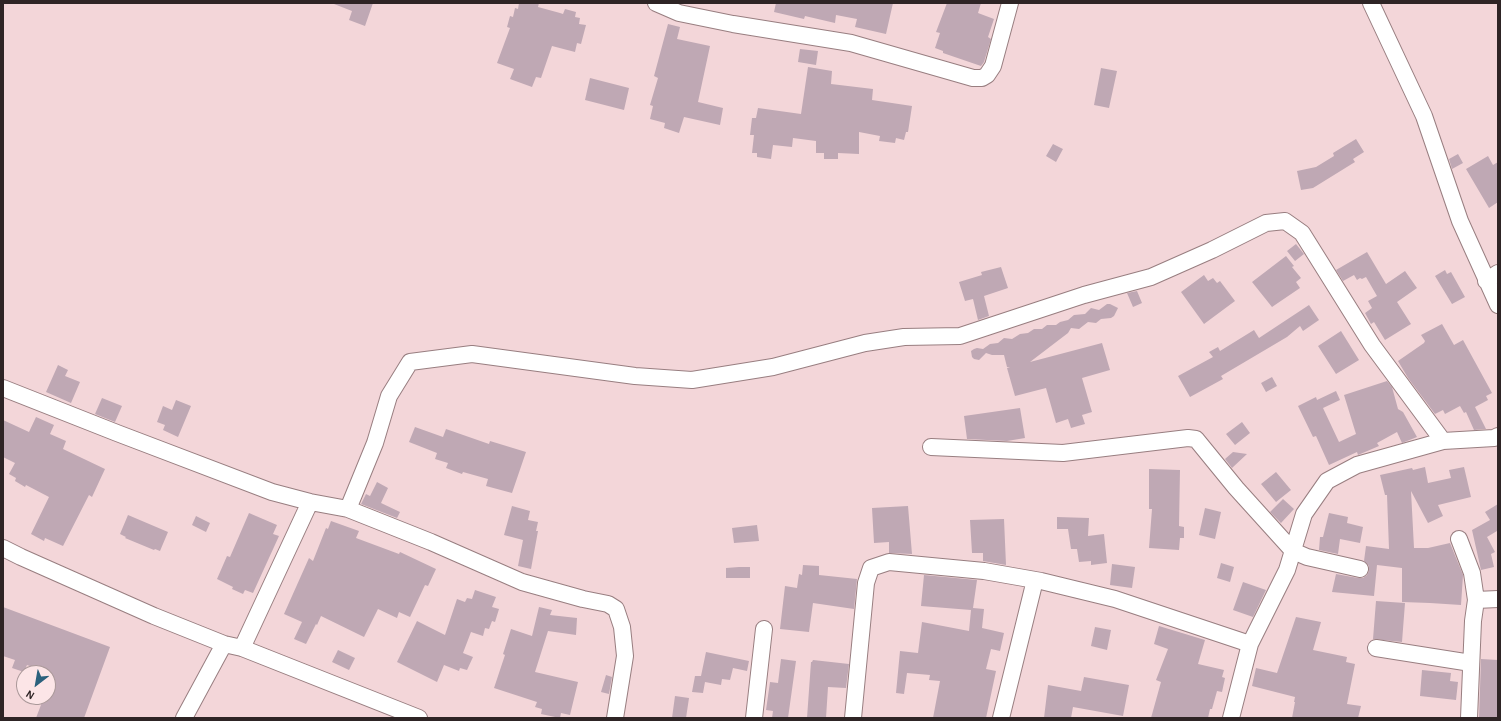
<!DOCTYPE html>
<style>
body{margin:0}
#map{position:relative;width:1501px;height:721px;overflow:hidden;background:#f3d6d9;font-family:"Alegreya Sans",sans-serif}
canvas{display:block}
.frame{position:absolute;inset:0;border:4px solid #2e2425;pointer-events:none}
.north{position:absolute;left:16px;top:665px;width:40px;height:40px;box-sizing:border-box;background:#fce5e7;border:1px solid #aa9899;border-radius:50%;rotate:211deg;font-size:11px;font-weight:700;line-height:16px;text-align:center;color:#2e2425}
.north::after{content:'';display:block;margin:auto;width:14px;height:18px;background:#2c617d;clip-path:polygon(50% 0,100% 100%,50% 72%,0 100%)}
</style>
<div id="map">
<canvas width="1501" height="721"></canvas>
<div class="frame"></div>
<div class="north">N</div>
</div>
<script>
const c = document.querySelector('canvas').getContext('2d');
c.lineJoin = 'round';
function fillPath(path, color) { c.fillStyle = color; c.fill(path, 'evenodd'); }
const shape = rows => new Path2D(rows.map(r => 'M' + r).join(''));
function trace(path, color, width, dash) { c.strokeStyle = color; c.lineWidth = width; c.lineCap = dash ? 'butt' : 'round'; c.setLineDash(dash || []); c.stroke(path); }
const building = shape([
 [334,3,373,3,365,26,349,20,352,11,334,4],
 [519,3,539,3,538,7,560,13,563,14,565,9,576,12,575,17,580,18,579,24,586,25,581,44,577,43,575,52,552,46,541,78,536,77,532,87,510,79,514,69,497,63,510,28,507,27,510,16,513,17,515,8,518,9],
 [776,3,893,3,886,34,855,27,857,19,836,15,835,23,805,16,804,19,774,12],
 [947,3,981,3,978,13,994,19,988,37,991,39,984,62,981,66,943,53,943,51,935,48,940,33,936,32],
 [668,24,680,27,677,39,710,46,698,102,723,108,720,125,684,117,679,133,664,128,665,123,650,119,653,106,650,105,658,78,654,76],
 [800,49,818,51,816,65,798,62],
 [808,67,832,71,831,84,873,89,872,100,912,106,908,132,906,132,904,140,896,138,895,143,879,141,880,136,859,132,859,154,838,153,838,159,824,159,824,153,816,153,816,141,793,138,792,147,773,145,771,159,757,157,757,153,752,153,754,135,750,135,752,118,756,118,758,108,801,114],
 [1101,68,1117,71,1109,108,1094,105],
 [590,78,629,88,624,110,585,100],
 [1356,139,1364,152,1353,159,1355,162,1313,188,1301,190,1297,171,1316,167,1334,156,1333,153],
 [1053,144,1063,149,1056,162,1046,156],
 [1458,154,1463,163,1452,169,1449,159],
 [1488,156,1493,165,1498,162,1498,202,1489,208,1466,169],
 [1296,244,1304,254,1295,261,1287,251],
 [1367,252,1386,284,1405,271,1417,288,1397,302,1411,324,1385,340,1374,322,1371,324,1365,313,1372,308,1368,301,1377,296,1366,277,1362,279,1360,278,1357,280,1354,275,1343,281,1336,270],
 [1286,256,1294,266,1292,267,1301,278,1296,282,1300,288,1272,307,1252,282],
 [1001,267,1008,288,984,296,989,316,978,320,973,299,965,301,959,282,982,275,981,272],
 [1445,270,1447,274,1451,272,1465,297,1452,304,1435,276],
 [1204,275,1208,281,1213,278,1217,283,1220,281,1235,301,1204,324,1181,292],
 [1137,291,1142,303,1133,307,1127,293],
 [1107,304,1110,304,1118,308,1114,316,1111,318,1101,319,1096,323,1088,322,1079,329,1071,328,1068,333,1030,362,1102,343,1110,370,1082,378,1092,412,1082,415,1085,424,1071,428,1068,419,1056,423,1046,388,1015,396,1007,368,1010,367,1007,367,1004,355,992,355,986,353,979,360,974,359,972,357,971,351,974,349,977,348,983,349,990,344,998,343,1004,338,1012,339,1020,334,1028,333,1034,329,1042,329,1047,325,1056,325,1060,322,1068,320,1074,315,1085,314,1091,308,1099,310],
 [1309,305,1319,320,1303,331,1300,326,1287,337,1221,376,1223,379,1190,397,1178,376,1213,357,1209,352,1218,347,1220,351,1254,330,1259,338],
 [1442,324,1454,345,1463,340,1492,393,1486,396,1488,400,1475,407,1486,429,1474,430,1466,412,1464,413,1460,406,1445,414,1443,410,1435,414,1408,378,1398,361,1424,343,1425,341,1421,335],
 [1341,331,1359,360,1336,374,1318,346],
 [58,365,68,370,65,376,80,382,71,403,46,392],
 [1272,377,1277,386,1266,392,1261,383],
 [1387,381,1392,387,1398,409,1403,412,1417,437,1402,443,1397,432,1377,443,1379,446,1358,455,1357,452,1329,465,1316,436,1313,437,1298,406,1316,397,1317,400,1336,391,1340,400,1323,408,1339,442,1356,434,1344,395],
 [102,398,122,406,115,422,95,414],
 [176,400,191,406,178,437,163,430,165,425,157,422,163,406,172,410],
 [1020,408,1025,438,1007,441,967,439,964,416],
 [36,417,54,425,50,434,66,441,63,449,105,469,92,497,89,495,63,546,45,538,44,541,31,534,49,497,26,485,25,487,15,481,16,478,9,474,15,463,3,457,3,420,29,432],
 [1242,422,1250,433,1235,445,1226,434],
 [415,427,443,437,446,429,489,444,490,441,526,452,512,493,486,486,488,479,463,472,462,474,446,468,448,463,435,459,437,453,409,442],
 [1233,452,1247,454,1232,468,1225,459],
 [1425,467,1428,483,1451,478,1449,470,1464,467,1471,497,1438,505,1443,516,1428,523,1411,491,1414,548,1428,548,1450,543,1463,575,1461,605,1430,603,1402,602,1402,568,1377,565,1374,596,1332,592,1336,574,1358,578,1363,578,1367,575,1369,571,1369,566,1364,561,1366,546,1389,549,1387,495,1385,495,1380,475,1412,468,1413,470],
 [1149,469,1180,470,1179,526,1184,527,1184,538,1180,538,1179,550,1149,548,1152,509,1149,509],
 [1276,472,1291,490,1276,502,1261,484],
 [377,482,388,488,381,503,400,512,397,518,361,504,366,494,370,496],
 [1283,499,1294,509,1281,523,1270,512],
 [1498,504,1498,533,1497,531,1487,537,1495,552,1491,554,1494,567,1481,570,1472,530,1490,520,1485,512],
 [512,506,530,511,528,520,538,522,536,531,538,531,531,569,518,566,523,540,504,535],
 [908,506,912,554,889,553,889,542,874,543,872,508],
 [1205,508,1221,512,1215,539,1199,535],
 [249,513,277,525,273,534,279,536,253,593,245,590,243,594,232,589,233,587,217,579,227,556,230,557],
 [1329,513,1348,517,1347,523,1363,527,1360,543,1340,539,1338,554,1319,550,1320,537,1323,537],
 [128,515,168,532,160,551,155,549,154,550,125,538,126,537,120,534],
 [196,516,210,523,206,532,192,525],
 [1057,517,1089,518,1088,536,1104,534,1107,563,1091,565,1091,561,1079,562,1077,549,1071,549,1068,529,1057,529],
 [1004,519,1006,565,983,561,983,553,972,553,970,520],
 [331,521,359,531,356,538,399,554,400,552,436,569,428,586,425,585,410,617,399,612,397,618,378,609,364,637,321,616,317,625,316,624,306,644,294,639,302,622,284,614,309,558,313,561,326,528,328,529],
 [757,525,759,541,734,543,732,528],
 [1221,563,1234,567,1230,582,1217,578],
 [1112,564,1135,567,1132,588,1110,585],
 [803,565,819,566,819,575,857,579,854,609,813,603,809,632,780,629,785,586,797,588,799,574,802,575],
 [739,567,750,567,750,578,726,578,726,568],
 [924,575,977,580,973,608,984,609,982,628,1004,633,1000,651,991,649,986,669,996,671,986,718,933,718,940,681,929,680,930,675,907,673,904,694,896,693,900,651,918,653,922,622,969,631,971,610,921,606],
 [1243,582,1266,590,1253,617,1233,610],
 [475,590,496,597,492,607,499,609,495,622,492,621,489,629,485,628,483,636,471,632,463,653,473,657,467,670,460,668,459,671,444,665,437,682,397,662,417,621,445,635,457,599,465,602,467,598,472,599],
 [1376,601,1405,603,1402,642,1373,639],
 [3,607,110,647,84,718,36,718,44,697,48,697,48,686,52,674,27,665,24,672,12,668,15,660,3,656],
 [539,607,552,610,550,615,577,618,576,635,548,631,535,672,578,682,570,715,561,713,560,718,541,714,542,709,535,707,537,702,494,688,505,655,503,654,511,629,532,636],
 [1296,617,1321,622,1313,650,1347,657,1346,662,1355,664,1347,704,1361,706,1358,718,1292,718,1295,702,1294,702,1295,697,1252,686,1256,668,1277,673],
 [1159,626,1205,640,1198,664,1224,670,1222,677,1225,678,1222,692,1217,691,1212,709,1210,709,1208,718,1151,718,1161,682,1156,680,1168,649,1154,644],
 [1095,627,1111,630,1107,650,1091,646],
 [338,650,355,658,349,670,332,662],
 [706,652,749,661,747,671,733,668,730,680,722,679,721,685,705,682,703,693,692,692,695,676,701,676],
 [781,659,796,661,788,718,772,718,773,711,766,710,770,682,778,683],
 [1481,659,1498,660,1498,718,1479,718],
 [813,660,849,664,846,688,828,687,826,718,807,718,811,662,812,662],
 [1422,670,1451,673,1450,681,1458,682,1456,700,1420,696],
 [606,675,612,677,609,694,601,692],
 [1084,677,1129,685,1123,716,1073,707,1071,718,1044,718,1048,685,1081,691],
 [675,696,689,698,686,718,672,718]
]);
const minor = shape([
 [656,3,679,13,733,24,851,43,973,78,982,78,987,75,993,66,1010,3],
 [1371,3,1424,116,1460,221,1498,305],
 [1486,281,1498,273],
 [3,388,117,433,272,492,310,502,348,509,431,542,522,582,583,599,608,604,616,609,622,627,625,656,615,718],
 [931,447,1063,453,1188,438,1196,439,1236,488,1293,551,1307,557,1360,569],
 [348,509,375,443,389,396,410,362,472,354,635,376,692,380,773,367,865,343,904,337,960,336,1084,295,1151,277,1212,250,1266,223,1285,221,1302,233,1372,345,1443,441],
 [1459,539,1472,573,1476,600,1473,621,1469,718],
 [3,548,21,557,154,616,224,644,242,648,419,718],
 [1476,600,1498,599],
 [242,648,310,502],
 [1376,648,1471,663],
 [184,718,224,644],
 [754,718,764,629],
 [853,718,866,583,871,568,889,562,984,571,1041,581,1115,599,1250,644],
 [1001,718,1035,580],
 [1231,718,1250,644,1287,570,1304,514,1327,481,1357,465,1443,441,1494,438,1498,436]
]);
fillPath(building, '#bfa8b4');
trace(minor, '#987e80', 18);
trace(minor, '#fff', 16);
</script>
